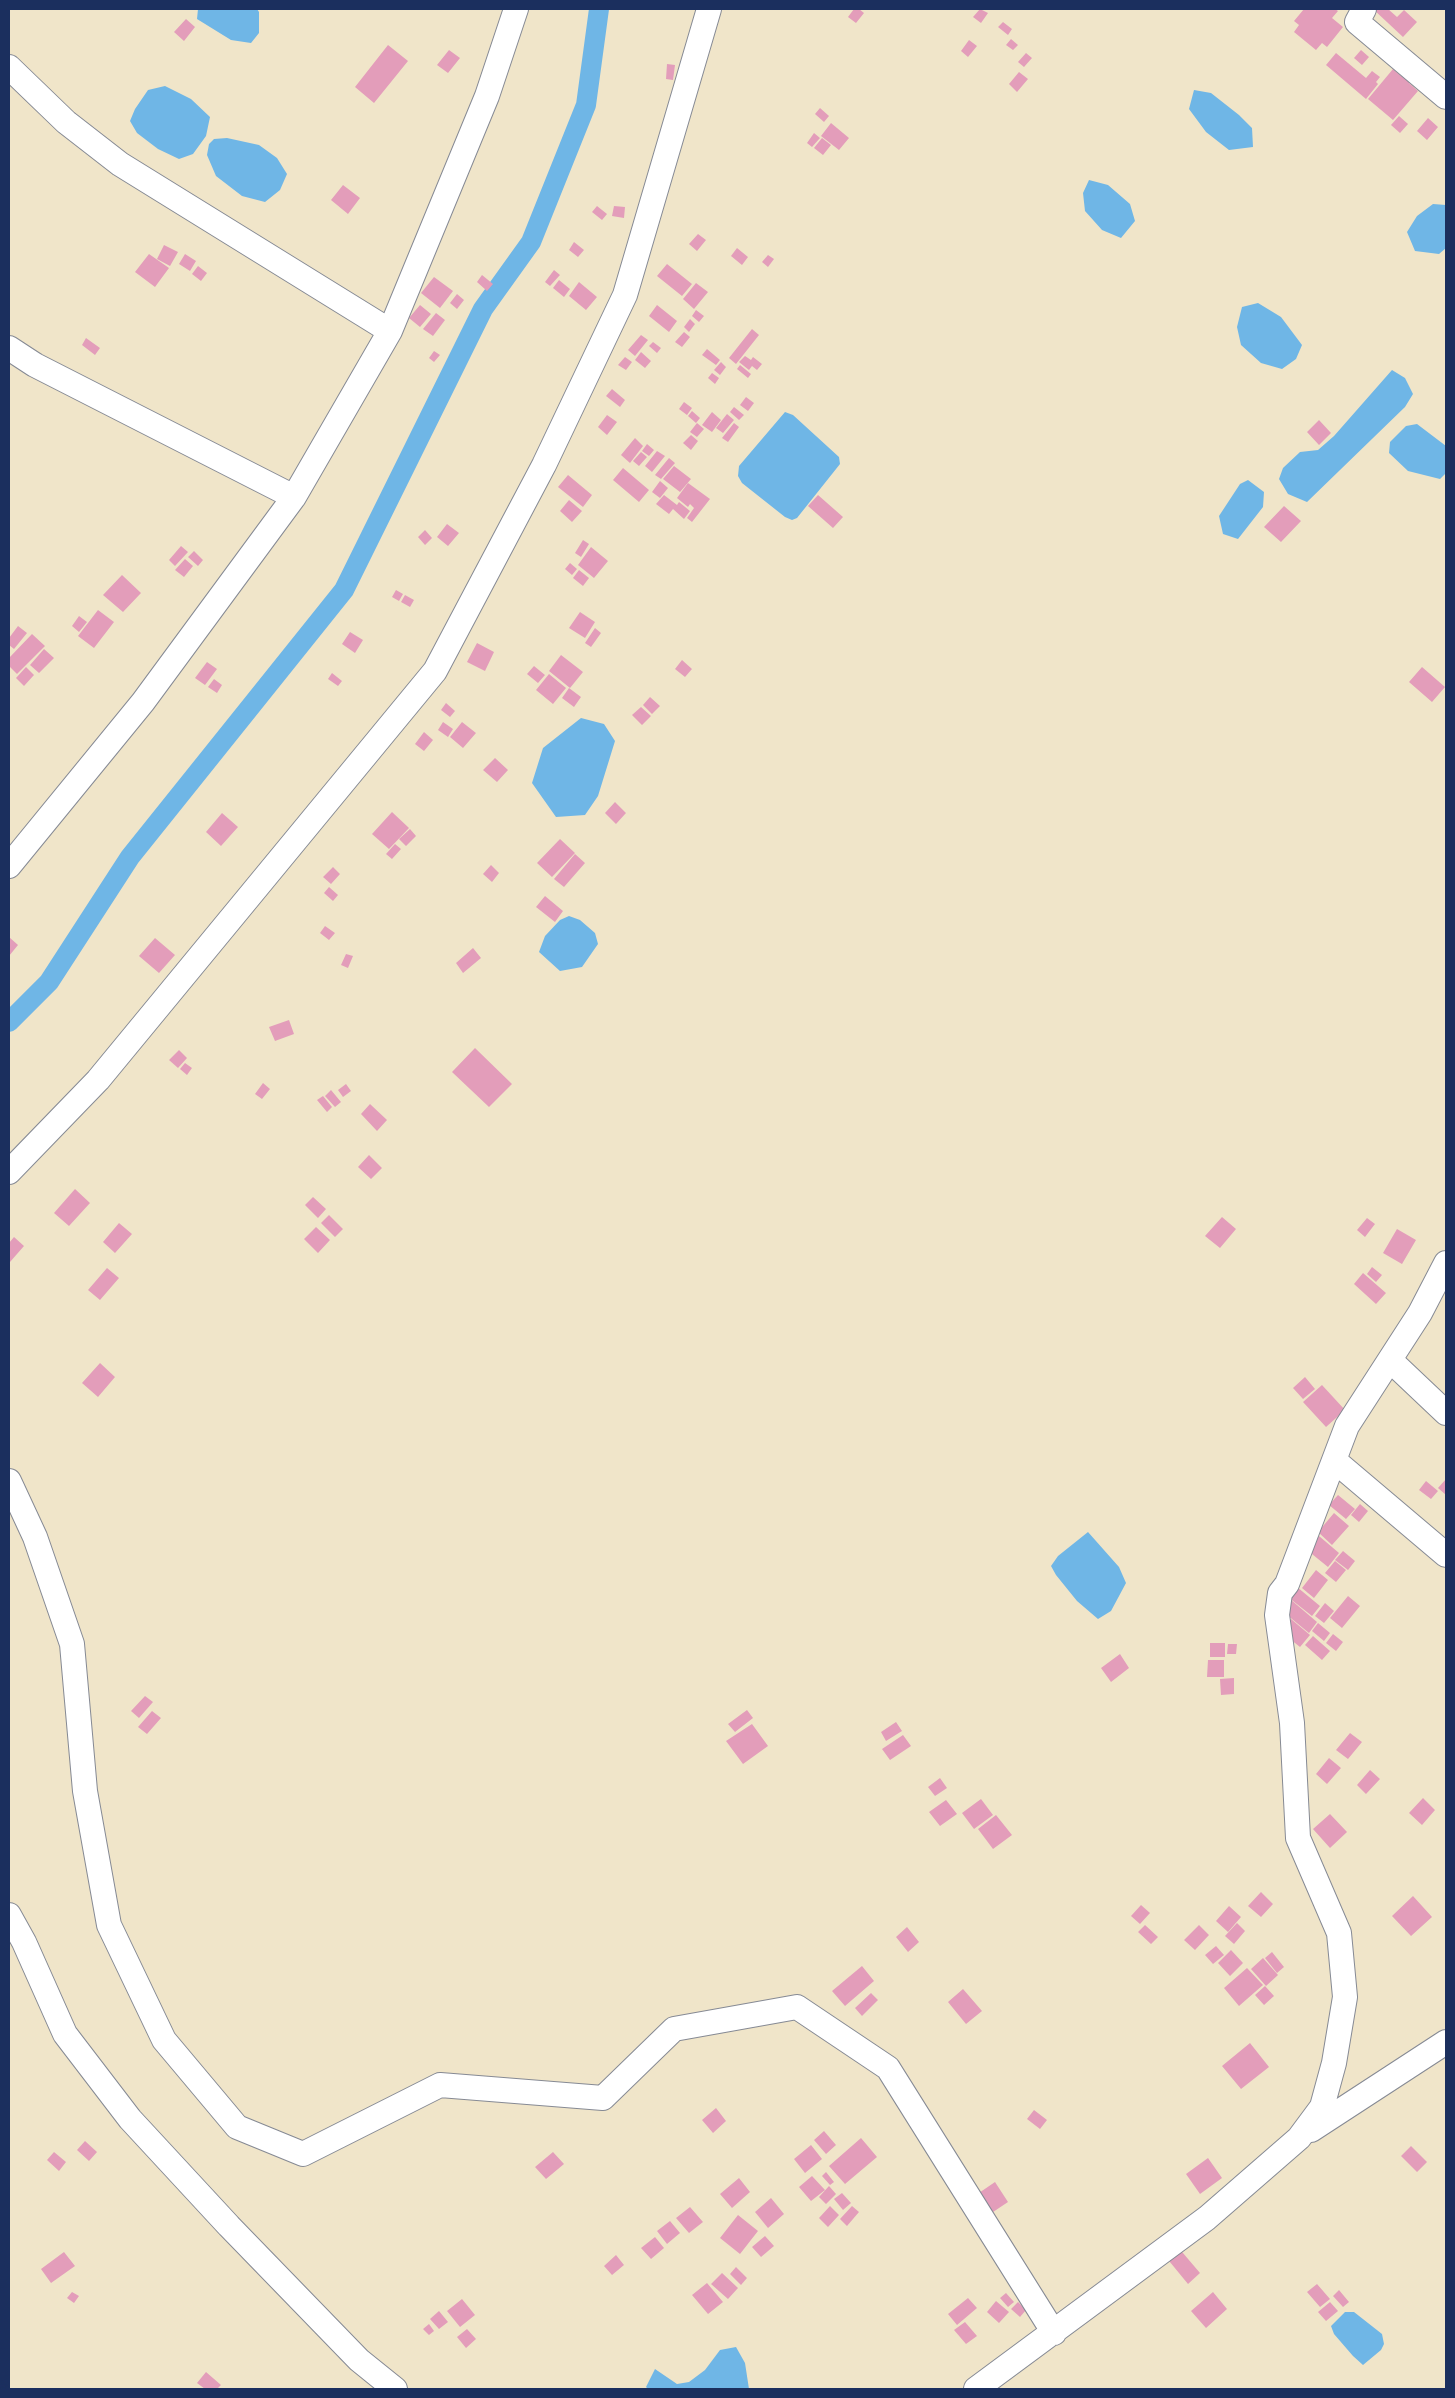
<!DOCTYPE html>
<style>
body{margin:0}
#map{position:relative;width:1455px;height:2398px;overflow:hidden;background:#f0e5c9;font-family:"Comic Neue",sans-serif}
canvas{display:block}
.frame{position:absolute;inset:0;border:10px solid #1b2f5e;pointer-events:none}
</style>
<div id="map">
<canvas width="1455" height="2398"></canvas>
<div class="frame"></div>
</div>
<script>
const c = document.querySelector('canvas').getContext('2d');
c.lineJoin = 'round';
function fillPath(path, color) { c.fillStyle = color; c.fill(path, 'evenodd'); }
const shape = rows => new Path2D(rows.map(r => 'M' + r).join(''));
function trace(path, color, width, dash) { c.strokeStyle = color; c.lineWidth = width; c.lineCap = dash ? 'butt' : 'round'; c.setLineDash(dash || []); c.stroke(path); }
const water = shape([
 [198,9,257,9,259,12,259,33,251,43,231,40,197,19],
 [165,86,191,99,210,117,206,136,193,154,179,159,158,149,137,133,130,121,135,109,148,90],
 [1194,90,1211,93,1239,115,1252,128,1253,147,1229,150,1206,132,1189,109],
 [227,138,259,145,277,158,287,174,280,190,265,202,242,196,216,176,207,155,209,144,214,139],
 [1089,180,1108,185,1130,204,1135,221,1121,238,1102,230,1085,211,1083,193],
 [1433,204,1446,205,1446,248,1439,254,1415,251,1407,232,1417,216],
 [1258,303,1281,317,1302,345,1296,359,1282,369,1261,363,1241,345,1237,327,1242,307],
 [1392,370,1405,378,1413,394,1405,407,1307,502,1288,494,1279,479,1283,468,1300,452,1318,450,1334,436],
 [785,412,793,415,839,457,840,464,797,518,792,520,785,517,742,483,738,476,739,466],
 [1417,424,1446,446,1446,473,1440,479,1408,471,1389,453,1390,442,1406,426],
 [1248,480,1264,492,1263,507,1238,539,1223,534,1219,516,1240,484],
 [581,718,604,724,615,741,598,796,585,815,556,817,532,783,543,748],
 [569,916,580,920,595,933,598,944,582,967,560,971,539,952,545,936,560,920],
 [1088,1532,1119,1567,1126,1583,1111,1611,1098,1619,1077,1601,1056,1575,1051,1566,1058,1556],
 [1345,2312,1354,2312,1382,2334,1384,2344,1381,2350,1363,2365,1353,2356,1334,2334,1331,2326],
 [736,2347,745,2363,749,2389,648,2389,646,2387,655,2369,677,2384,689,2382,705,2370,720,2350]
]);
const canal = shape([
 [9,1022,49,982,130,857,344,590,483,309,531,242,586,105,599,9]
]);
const building = shape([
 [854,9,859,9,864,13,856,23,848,17],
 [980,9,988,13,981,23,973,17],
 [1304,9,1335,9,1338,11,1332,18,1343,27,1327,47,1322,43,1316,50,1294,32,1299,25,1294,21],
 [1373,9,1388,9,1397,17,1404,10,1417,22,1403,37],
 [186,19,195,27,184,41,174,32],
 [1003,22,1012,29,1008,35,998,27],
 [1011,39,1018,45,1013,50,1006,45],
 [969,40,977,46,968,57,961,51],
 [388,45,408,61,374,103,355,87],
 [449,50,460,58,448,73,437,65],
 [1361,50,1369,57,1362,65,1354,58],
 [1026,53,1032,58,1024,67,1018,62],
 [1336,53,1366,78,1372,71,1380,77,1376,82,1378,84,1366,99,1326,65],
 [667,64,675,65,673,80,666,79],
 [1393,69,1401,76,1406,70,1415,77,1409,83,1418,91,1393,120,1368,99],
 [1019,72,1028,79,1017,92,1009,84],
 [820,108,829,116,824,122,815,114],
 [1399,116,1408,124,1400,133,1391,125],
 [1428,118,1438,127,1427,140,1417,131],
 [831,123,849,138,839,150,821,136],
 [814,133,820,138,812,147,807,143],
 [822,138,831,145,823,155,814,148],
 [343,185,360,198,348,214,331,200],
 [597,206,607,214,602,220,592,212],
 [614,206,625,207,624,218,612,216],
 [698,234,706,240,697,251,689,244],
 [574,242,584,250,578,257,569,250],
 [164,245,178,252,170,266,157,259],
 [737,248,748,257,742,265,731,256],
 [149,254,169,268,155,287,135,272],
 [185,254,196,261,190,271,179,264],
 [768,255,774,259,768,267,762,262],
 [667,264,692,284,682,296,657,276],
 [198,266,207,273,201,281,192,274],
 [554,270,560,275,550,286,545,282],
 [482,275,493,284,487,291,477,282],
 [434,277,453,291,440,308,421,293],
 [559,280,570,289,564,297,553,288],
 [579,282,597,297,586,310,569,296],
 [696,283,708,292,694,309,683,299],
 [457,294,464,300,457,309,450,303],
 [420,305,431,314,420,327,409,318],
 [657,305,677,321,669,332,649,316],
 [696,310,704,316,699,322,692,316],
 [436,313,445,320,433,336,423,329],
 [690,319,695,324,689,332,684,327],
 [752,329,759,335,736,364,729,358],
 [684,332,690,337,682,347,675,342],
 [641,335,648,340,635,356,628,350],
 [86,338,100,348,95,355,82,345],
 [653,342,661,348,657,353,649,346],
 [707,349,720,360,716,365,702,355],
 [434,351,440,355,434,362,429,358],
 [641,352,651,361,645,368,635,360],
 [745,356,751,360,753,357,762,364,757,370,752,366,749,370,739,362],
 [625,357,632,362,626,370,618,365],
 [721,362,726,367,720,375,714,370],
 [740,365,751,374,748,378,737,369],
 [712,373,719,378,715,384,708,378],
 [612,389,625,400,620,407,606,396],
 [746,397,754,403,748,411,740,405],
 [684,402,692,408,687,415,679,409],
 [734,407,744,415,739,420,730,412],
 [692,411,700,418,696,423,688,416],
 [712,412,721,420,712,432,702,425],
 [727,414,734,420,723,433,716,428],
 [607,415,617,422,607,435,598,427],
 [1319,420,1331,433,1319,445,1307,432],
 [697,423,704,429,697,437,690,432],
 [734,423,739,427,728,442,722,438],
 [691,435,698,441,691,450,683,443],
 [635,438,643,446,630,463,621,455],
 [647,444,654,450,649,456,642,451],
 [657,451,665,456,652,472,645,466],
 [641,452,647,457,639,466,633,461],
 [669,458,675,463,661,479,655,475],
 [674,466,691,479,680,492,663,479],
 [623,468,649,490,639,502,613,480],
 [568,475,592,495,583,507,558,487],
 [660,481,668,488,660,498,652,492],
 [688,483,710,499,692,522,687,518,694,508,690,504,688,507,677,498],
 [664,495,677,505,679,502,690,511,684,519,673,509,669,514,656,504],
 [818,495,843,517,833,528,808,506],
 [569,500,582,511,572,522,560,511],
 [1284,506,1301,521,1281,542,1264,527],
 [447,524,459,533,448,546,437,537],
 [425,530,432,538,425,545,418,537],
 [583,540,589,544,581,557,575,553],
 [181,546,188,552,175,566,169,560],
 [591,547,608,561,594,578,578,565],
 [194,551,203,560,198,566,188,557],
 [185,559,193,566,184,577,175,570],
 [570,563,577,569,572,575,565,569],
 [579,570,589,578,583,586,573,578],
 [122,575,141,593,123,612,103,595],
 [396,590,403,594,399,601,392,597],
 [405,595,414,600,410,607,401,602],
 [98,610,114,622,94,648,78,636],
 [580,612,595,622,585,638,569,628],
 [79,616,87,622,79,632,72,626],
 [18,626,27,633,14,649,9,645,9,638],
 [595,628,601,633,591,647,585,643],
 [350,632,363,640,355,653,342,644],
 [32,634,45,646,17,674,9,666,9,658],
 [477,643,494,652,485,671,467,662],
 [44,649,54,658,39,673,30,665],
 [561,655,583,672,570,688,549,671],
 [682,660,692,669,685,677,675,669],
 [207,662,217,669,205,685,195,678],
 [534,666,545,675,538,683,527,674],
 [26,667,34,675,24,686,16,678],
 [1422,667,1445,687,1432,702,1409,682],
 [332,673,342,681,338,686,328,679],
 [549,674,566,688,553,704,536,690],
 [214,679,222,685,217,693,208,687],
 [569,688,581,697,574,707,562,698],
 [650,697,660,706,652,714,643,705],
 [446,703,455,711,450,717,441,710],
 [641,707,651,716,642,725,632,715],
 [443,722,453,729,448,737,438,730],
 [462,722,476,733,463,748,450,737],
 [424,732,433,740,424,751,415,744],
 [495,758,508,770,497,782,483,770],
 [615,802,626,813,616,824,605,813],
 [392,812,409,828,389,849,372,834],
 [222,813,238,827,221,846,206,832],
 [410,829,416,836,406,846,399,839],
 [560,839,575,853,552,877,537,863],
 [395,844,401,849,392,859,386,854],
 [575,854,585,863,564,887,554,879],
 [491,865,499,873,492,882,483,874],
 [333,867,340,874,331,884,323,877],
 [329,887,338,895,333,901,324,893],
 [545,896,563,911,555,922,536,907],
 [325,926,335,933,329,940,320,933],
 [9,937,18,945,9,956],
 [155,938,175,955,159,973,139,956],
 [473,948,481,958,463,973,456,963],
 [346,954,353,956,348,968,341,965],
 [289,1020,294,1034,275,1041,269,1027],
 [475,1048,512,1084,489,1107,452,1072],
 [179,1050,187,1058,178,1068,169,1060],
 [185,1063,192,1068,187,1075,180,1069],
 [263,1083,270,1089,262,1099,255,1094],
 [346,1084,351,1091,343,1097,338,1090],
 [331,1090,341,1102,335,1107,325,1096],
 [323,1096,332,1107,327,1112,317,1100],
 [370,1104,387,1120,377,1131,361,1114],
 [369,1155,382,1168,371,1179,358,1167],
 [75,1189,90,1203,69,1226,54,1213],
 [313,1197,326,1209,318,1218,305,1205],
 [329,1215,343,1229,335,1237,321,1223],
 [1222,1217,1236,1229,1220,1248,1205,1236],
 [1367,1218,1375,1224,1365,1237,1357,1230],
 [119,1223,132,1234,115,1253,103,1242],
 [316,1227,330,1240,318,1253,304,1239],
 [1397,1229,1416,1240,1402,1264,1383,1253],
 [14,1237,24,1246,10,1262,9,1243],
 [1372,1267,1382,1275,1376,1282,1367,1274],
 [107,1268,119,1278,100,1300,88,1290],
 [1363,1273,1386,1293,1376,1304,1354,1284],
 [100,1363,115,1377,98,1397,82,1383],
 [1305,1377,1315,1389,1303,1399,1293,1388],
 [1322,1385,1345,1410,1326,1427,1303,1402],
 [1446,1479,1446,1495,1438,1488],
 [1426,1481,1438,1491,1431,1499,1419,1490],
 [1338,1495,1355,1509,1346,1519,1329,1505],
 [1360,1504,1368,1511,1359,1522,1351,1515],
 [1334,1513,1349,1526,1332,1545,1318,1532],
 [1319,1536,1339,1553,1328,1567,1307,1550],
 [1343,1551,1355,1561,1348,1570,1335,1560],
 [1335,1561,1346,1570,1336,1582,1325,1573],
 [1316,1570,1328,1580,1314,1598,1302,1588],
 [1297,1587,1320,1606,1312,1616,1288,1597],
 [1348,1596,1360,1606,1342,1628,1330,1618],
 [1290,1599,1317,1622,1309,1633,1281,1610],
 [1325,1603,1334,1611,1324,1623,1315,1616],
 [1291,1619,1310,1635,1300,1647,1280,1631],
 [1318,1623,1330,1633,1324,1641,1312,1631],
 [1333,1634,1343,1642,1336,1651,1326,1643],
 [1313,1636,1330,1651,1322,1660,1305,1645],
 [1210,1643,1225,1643,1225,1657,1210,1657],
 [1228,1644,1237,1644,1236,1654,1227,1654],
 [1120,1654,1129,1668,1111,1682,1101,1668],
 [1208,1660,1224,1660,1224,1677,1207,1677],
 [1234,1678,1234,1694,1221,1695,1220,1679],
 [145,1696,153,1702,139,1718,131,1711],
 [747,1710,753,1718,735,1732,728,1724],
 [152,1711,161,1718,147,1734,138,1727],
 [896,1722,902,1731,886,1741,881,1732],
 [752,1724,768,1746,743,1764,726,1741],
 [1350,1733,1362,1742,1348,1759,1336,1750],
 [903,1735,911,1746,890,1760,882,1749],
 [1329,1758,1341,1768,1327,1784,1316,1774],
 [1370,1770,1380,1779,1366,1794,1357,1785],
 [940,1778,947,1788,935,1796,928,1787],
 [1423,1798,1435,1810,1422,1825,1409,1813],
 [981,1799,993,1815,974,1829,962,1813],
 [946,1800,957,1814,940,1826,929,1812],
 [1330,1814,1347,1832,1330,1848,1313,1829],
 [996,1815,1012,1835,993,1849,978,1829],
 [1261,1892,1273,1904,1261,1917,1248,1906],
 [1413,1896,1432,1917,1411,1936,1392,1916],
 [1141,1905,1150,1913,1140,1924,1131,1916],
 [1229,1906,1241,1917,1228,1932,1216,1921],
 [1237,1923,1245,1931,1234,1944,1225,1936],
 [1145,1925,1158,1937,1151,1944,1138,1932],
 [1199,1925,1209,1935,1195,1950,1184,1940],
 [907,1927,919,1942,908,1952,896,1937],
 [1216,1946,1224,1955,1213,1964,1205,1955],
 [1231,1950,1243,1963,1230,1976,1218,1963],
 [1272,1952,1284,1967,1277,1973,1265,1958],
 [1263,1958,1278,1975,1266,1986,1251,1969],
 [862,1966,874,1981,845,2006,832,1991],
 [1247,1968,1263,1985,1239,2006,1224,1988],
 [1265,1986,1274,1996,1264,2005,1255,1995],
 [963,1989,982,2011,966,2024,948,2002],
 [871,1993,878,2000,862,2016,855,2008],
 [1250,2043,1269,2067,1241,2089,1222,2066],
 [716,2108,726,2121,713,2133,702,2120],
 [1034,2110,1047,2120,1040,2129,1027,2119],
 [824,2131,836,2145,826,2154,814,2140],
 [861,2138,877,2157,845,2184,829,2166],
 [85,2141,97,2152,89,2161,77,2150],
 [811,2145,822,2159,805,2173,794,2159],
 [1411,2146,1427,2162,1417,2172,1401,2156],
 [54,2152,66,2162,59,2171,47,2160],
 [553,2152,564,2164,546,2179,535,2167],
 [1208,2158,1222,2178,1200,2194,1186,2174],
 [826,2172,834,2182,830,2185,822,2176],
 [812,2176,825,2190,811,2201,799,2187],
 [739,2178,750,2192,732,2208,720,2194],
 [995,2182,1008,2202,987,2216,973,2197],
 [829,2186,836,2194,826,2204,819,2197],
 [842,2193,851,2203,843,2210,834,2199],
 [771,2198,784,2214,768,2228,755,2212],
 [830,2206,839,2215,828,2227,819,2218],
 [852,2206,859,2212,847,2226,840,2219],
 [690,2207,703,2222,689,2233,676,2218],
 [738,2215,758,2231,740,2254,720,2238],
 [670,2221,680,2233,667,2244,657,2231],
 [765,2236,774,2246,761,2257,752,2247],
 [655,2237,664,2248,651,2259,641,2248],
 [1177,2246,1200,2273,1188,2284,1165,2256],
 [64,2252,75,2266,51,2283,41,2269],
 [616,2255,624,2265,612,2275,604,2266],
 [736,2267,747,2278,741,2285,730,2274],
 [722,2273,738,2288,728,2299,711,2284],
 [707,2283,723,2302,708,2314,692,2295],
 [1317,2284,1330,2299,1320,2307,1307,2292],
 [1339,2290,1349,2302,1343,2307,1333,2296],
 [72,2292,79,2296,74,2303,67,2298],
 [1213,2292,1227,2309,1206,2328,1191,2311],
 [1006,2293,1014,2302,1008,2307,1000,2298],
 [968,2298,977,2308,957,2325,948,2314],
 [462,2299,475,2315,460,2327,447,2311],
 [996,2301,1009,2312,999,2323,987,2312],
 [1018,2302,1026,2310,1020,2317,1011,2309],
 [1330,2302,1338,2311,1326,2321,1318,2312],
 [439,2311,448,2322,439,2329,430,2319],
 [965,2322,977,2336,966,2344,954,2330],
 [429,2324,434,2331,429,2335,423,2329],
 [467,2329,476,2339,466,2348,457,2337],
 [206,2372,221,2385,217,2389,205,2389,197,2383]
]);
const minor = shape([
 [1364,9,1357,22,1446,97],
 [9,67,66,122,120,164,390,331],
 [9,348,35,365,294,497],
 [9,866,143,702,294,497,390,331,487,96,516,9],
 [9,1172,98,1080,435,671,544,465,625,295,709,9],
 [1390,1360,1446,1413],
 [1335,1461,1446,1555],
 [9,1481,35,1537,72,1644,85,1791,109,1925,164,2040,237,2127,303,2154,440,2085,603,2098,674,2029,797,2007,888,2068,1054,2333],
 [9,1915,24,1942,65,2034,130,2119,229,2226,359,2360,395,2389],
 [1311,2130,1446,2042],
 [976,2389,1207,2218,1299,2138,1322,2107,1334,2063,1345,1997,1339,1933,1298,1838,1292,1723,1277,1615,1280,1593,1287,1584,1347,1426,1420,1313,1446,1263]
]);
fillPath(water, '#6fb6e6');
trace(canal, '#6fb6e6', 20);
fillPath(building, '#e39dba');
trace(minor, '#868a94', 26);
trace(minor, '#fff', 24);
</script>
